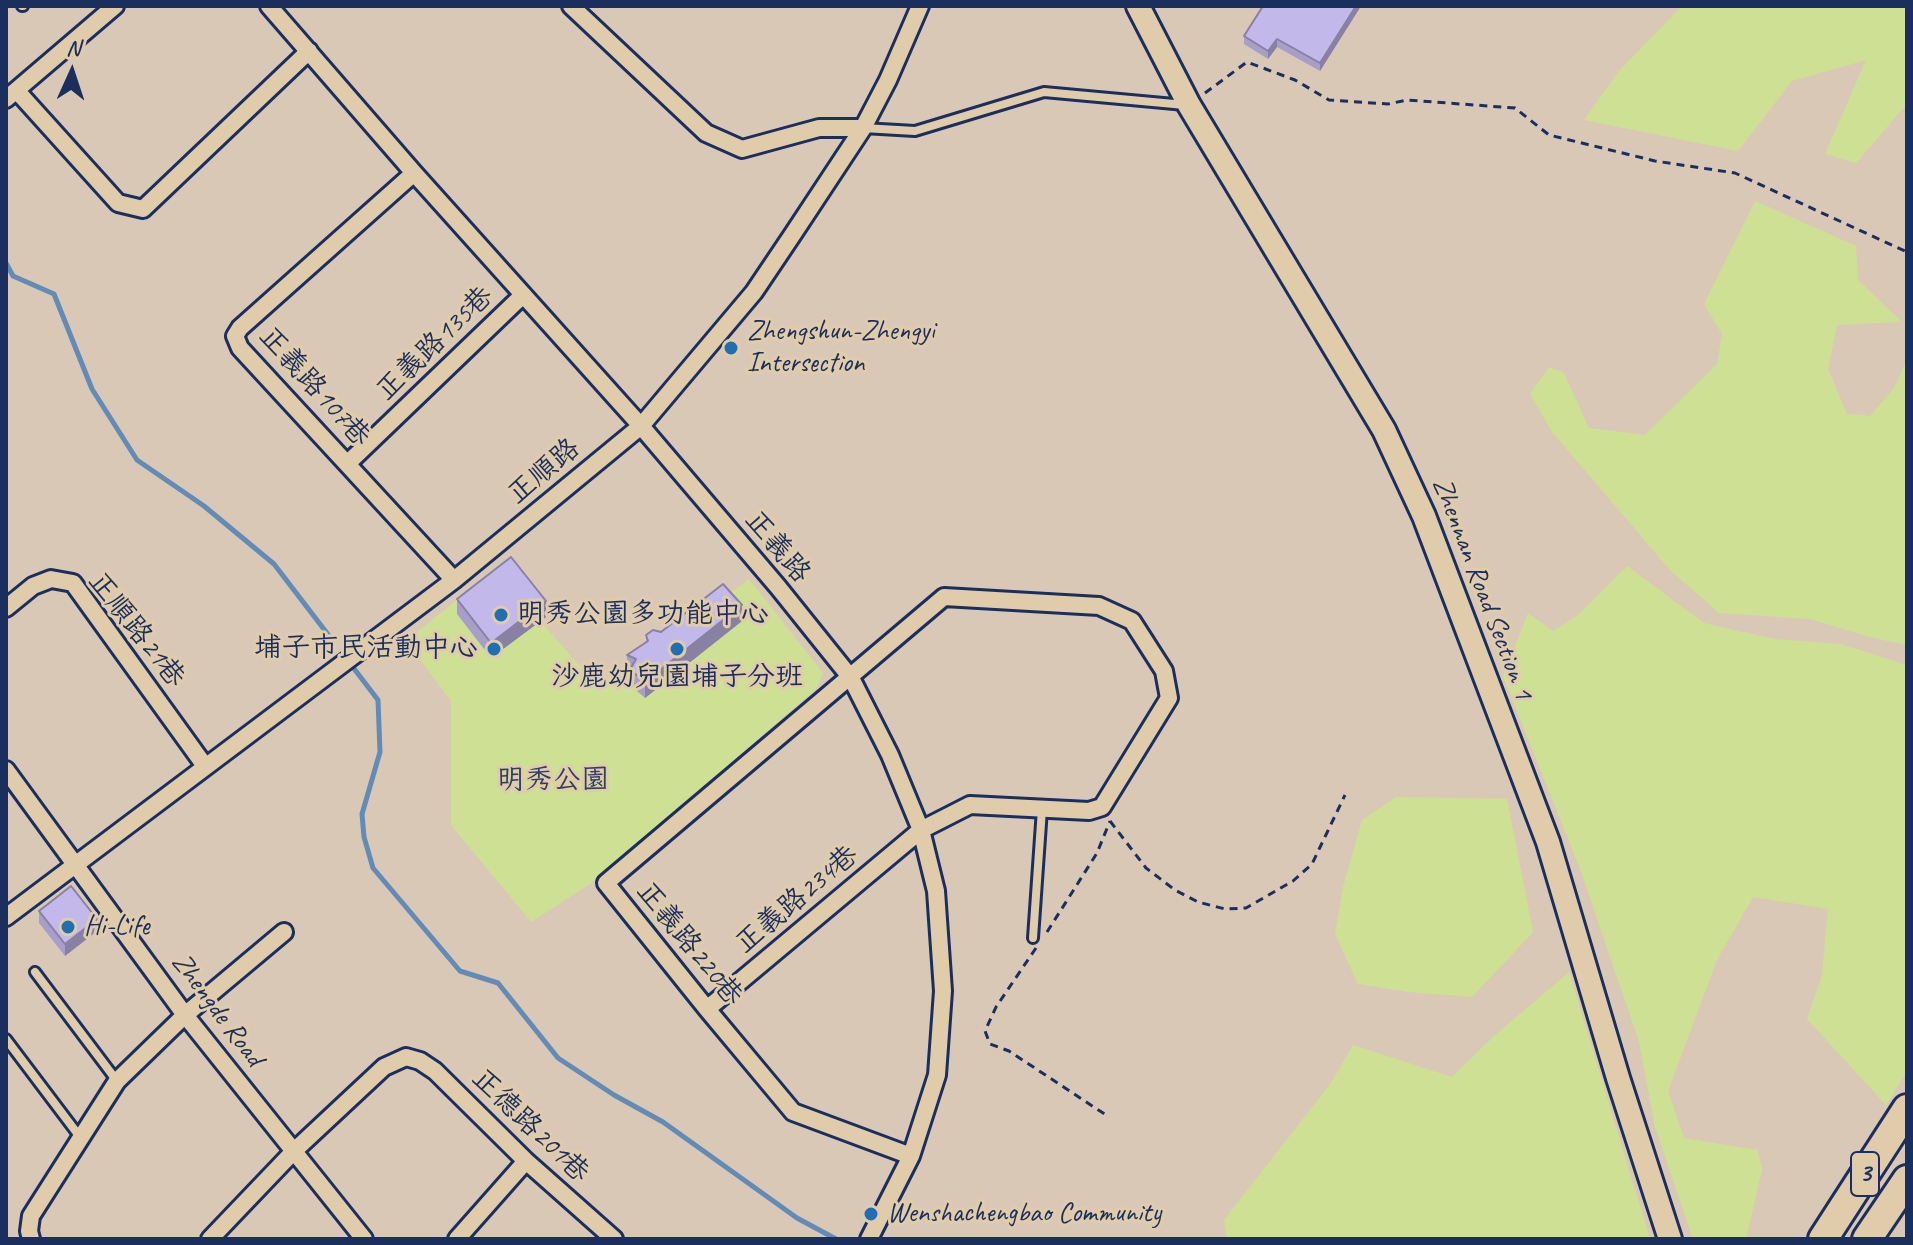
<!DOCTYPE html>
<meta charset="utf-8">
<style>
body{margin:0}
#map{position:relative;width:1913px;height:1245px;overflow:hidden;background:#dac8b7;font-family:Caveat,sans-serif}
canvas{display:block}
.frame{position:absolute;inset:0;border:8px solid #1b2f5e;pointer-events:none}
.north{position:absolute;left:32px;top:32px;width:80px;height:80px;-webkit-text-stroke:6px #e0ccaa;paint-order:stroke;rotate:3deg;font-size:22px;font-weight:700;line-height:32px;text-align:center;color:#1b2f5e}
.north::after{content:'';display:block;margin:auto;width:28px;height:36px;background:#1b2f5e;clip-path:polygon(50% 0,100% 100%,50% 72%,0 100%)}
</style>
<div id="map">
<canvas width="1913" height="1245"></canvas>
<div class="frame"></div>
<div class="north">N</div>
</div>
<script>
const c = document.querySelector('canvas').getContext('2d');
c.lineJoin = 'round';
function fillPath(path, color) { c.fillStyle = color; c.fill(path, 'evenodd'); }
const shape = rows => new Path2D(rows.map(r => 'M' + r).join(''));
function trace(path, color, width, dash) { c.strokeStyle = color; c.lineWidth = width; c.lineCap = dash ? 'butt' : 'round'; c.setLineDash(dash || []); c.stroke(path); }
function drawText(font, color, halo, rows, align = 'center') {
  c.font = font + ' Caveat,"LXGW WenKai TC",sans-serif'; c.lineWidth = 6; c.setLineDash([]); c.textBaseline = 'middle'; c.strokeStyle = halo; c.fillStyle = color; for (const [text, x, y, turn = 0] of rows) {
    c.save(); c.translate(x, y); c.rotate((+turn || 0) * Math.PI / 180); c.textAlign = isNaN(turn) ? turn : align; if (halo) c.strokeText(text, 0, 0); c.fillText(text, 0, 0); c.restore();
  }
}
const green = shape([
 [1682,6,1907,6,1907,104,1856,163,1825,154,1866,60,1792,81,1738,151,1584,120,1619,71],
 [1755,201,1856,246,1858,280,1902,322,1837,325,1828,369,1847,414,1870,416,1894,388,1907,359,1907,645,1873,638,1810,619,1719,613,1670,570,1552,432,1530,394,1549,367,1564,373,1589,428,1645,435,1717,364,1722,334,1704,304],
 [1627,566,1704,623,1774,639,1841,644,1907,665,1907,1071,1886,1105,1807,1019,1822,975,1828,909,1753,897,1717,960,1668,1091,1684,1138,1758,1150,1762,1170,1746,1239,1693,1239,1655,1127,1639,1042,1582,874,1503,676,1528,613,1553,631,1577,616],
 [495,569,599,688,749,579,823,673,816,689,590,884,531,922,451,825,451,701,406,641],
 [1396,797,1507,799,1533,932,1472,997,1408,992,1358,984,1335,934,1343,887,1362,820],
 [1569,972,1650,1239,1227,1239,1224,1220,1331,1083,1353,1045,1452,1077,1494,1036]
]);
const stream = shape([
 [6,263,13,276,54,294,92,389,137,460,204,506,274,564,333,641],
 [349,662,378,700,380,752,362,814,364,837,373,868,460,971,498,983,558,1058,614,1095,663,1122,797,1218,836,1239]
]);
const path = shape([
 [1205,93,1247,62,1295,80,1329,100,1388,104,1407,100,1515,108,1549,135,1655,161,1735,173,1907,252],
 [1110,821,1146,868,1175,890,1198,902,1225,909,1246,908,1293,881,1312,864,1345,795],
 [1047,932,1097,853,1110,821],
 [1036,948,996,1007,985,1031,990,1044,1009,1051,1106,1115]
]);
const lane = shape([
 [22,6,23,6],
 [863,128,915,131,1044,92,1185,105],
 [1033,938,1042,809],
 [35,972,117,1081],
 [6,1039,80,1137]
]);
const street = shape([
 [269,6,414,173,641,426,778,587,851,678,890,755,921,830,936,891,943,991,937,1075,911,1156,869,1239],
 [571,6,706,133,742,149,819,128,863,128],
 [17,91,118,203,143,209,309,51],
 [6,99,115,6],
 [414,173,240,328,235,336,240,348,454,580],
 [348,463,523,295],
 [6,608,33,586,51,579,73,583,205,766],
 [6,770,185,1015,364,1239],
 [6,917,454,580,641,426,754,292,793,234,863,128,888,80,920,6],
 [707,1009,921,830,970,805,1089,811,1102,807,1169,698,1164,671,1132,621,1099,606,944,597,606,883,707,1009,793,1112,911,1156],
 [31,1239,29,1231,31,1216,117,1081,185,1015,284,932],
 [210,1239,294,1151,384,1067,406,1057,420,1061,435,1071,526,1161,614,1239],
 [457,1239,526,1161]
]);
const secondary = shape([
 [1138,6,1189,105,1384,430,1424,516,1548,842,1618,1078,1670,1239]
]);
const highway = shape([
 [1823,1239,1907,1109],
 [1867,1239,1907,1180]
]);
const wall = shape([
 [1361,6,1320,71,1277,47,1268,59,1244,44,1244,36],
 [457,599,546,617,491,658,457,614],
 [742,621,645,698,630,685,630,672,627,670,627,655,646,642,646,635],
 [39,911,97,931,65,956,39,923]
]);
const shadedWall = shape([
 [1356,6,1361,6,1320,71,1320,63],
 [1277,39,1277,47,1268,59,1268,51],
 [546,601,546,617,491,658,491,643],
 [742,605,742,621,645,698,645,682],
 [97,919,97,931,65,956,65,944]
]);
const building = shape([
 [1263,6,1356,6,1320,63,1277,39,1268,51,1244,36,1263,6],
 [511,557,546,601,491,643,457,599,511,557],
 [723,584,742,605,645,682,630,670,636,659,627,655,648,641,646,635,653,630,661,632,723,584],
 [71,886,97,919,65,944,39,911,71,886]
]);
const markers = [
 [731,348,8,"#1f6fb2"],
 [501,615,8,"#1f6fb2"],
 [494,649,8,"#1f6fb2"],
 [677,649,8,"#1f6fb2"],
 [68,927,8,"#1f6fb2"],
 [871,1214,8,"#1f6fb2"]
];
const shields = [
 [1865,1174,28]
];
const shieldNames = [
 ["3",1865,1174]
];
const poiNames = [
 ["Zhengshun-Zhengyi",747,332],
 ["Intersection",747,364],
 ["明秀公園多功能中心",517,615],
 ["埔子市民活動中心",478,649,"right"],
 ["沙鹿幼兒園埔子分班",677,678,"center"],
 ["Hi-Life",84,927],
 ["Wenshachengbao Community",887,1214]
];
const streetNames = [
 ["正義路135巷",435,344,-44],
 ["正義路107巷",314,387,48],
 ["正順路",544,472,-40],
 ["正義路",777,547,50],
 ["Zhennan Road Section 1",1482,589,69],
 ["正順路21巷",136,630,52],
 ["正義路234巷",797,900,-40],
 ["正義路220巷",689,944,51],
 ["Zhengde Road",217,1010,53],
 ["正德路201巷",530,1126,44]
];
const parkNames = [
 ["明秀公園",553,781]
];
fillPath(green, '#cde094');
trace(stream, '#628bb6', 5);
trace(lane, '#1b2f5e', 14);
trace(street, '#1b2f5e', 22);
trace(secondary, '#1b2f5e', 28);
trace(highway, '#1b2f5e', 34);
trace(path, '#1b2f5e', 3, [8, 6]);
trace(lane, '#e0ccaa', 8);
trace(street, '#e0ccaa', 16);
trace(secondary, '#e0ccaa', 22);
trace(highway, '#e0ccaa', 28);
fillPath(wall, '#a79ec9');
fillPath(shadedWall, '#8881a4');
fillPath(building, '#c2b8ea');
trace(building, '#8881a4', 2);
for (const [x, y, r, color] of markers) { const dot = new Path2D(); dot.arc(x, y, r, 0, 2 * Math.PI); c.fillStyle = color; c.fill(dot); trace(dot, '#e0ccaa', 3); }
for (const [x, y, w] of shields) { const box = new Path2D(); box.roundRect(x - w / 2, y - 22, w, 44, 6); c.fillStyle = '#e0ccaa'; c.fill(box); trace(box, '#1b2f5e', 2); }
drawText('bold 26px', '#1b2f5e', null, shieldNames);
drawText('28px', '#1b2f5e', '#e0ccaa', poiNames, 'left');
drawText('28px', '#1b2f5e', '#e0ccaa', streetNames);
drawText('28px', '#2d4163', '#e0ccaa', parkNames);
</script>
